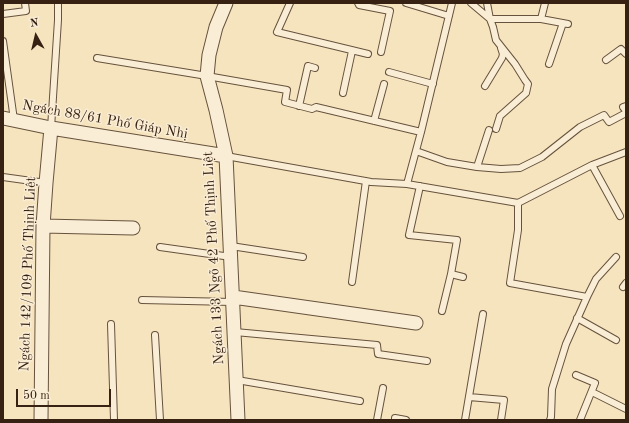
<!DOCTYPE html>
<meta charset="utf-8">
<style>
body{margin:0}
#map{position:relative;width:629px;height:423px;overflow:hidden;background:#f6e4be;font-family:"Old Standard TT",serif}
canvas{display:block}
.frame{position:absolute;inset:0;border:4px solid #372112;pointer-events:none}
.north{position:absolute;left:16px;top:16px;width:40px;height:40px;-webkit-text-stroke:3px #f9edd5;paint-order:stroke;rotate:352deg;font-size:11px;font-weight:700;line-height:16px;text-align:center;color:#372112}
.north::after{content:'';display:block;margin:auto;width:14px;height:18px;background:#372112;clip-path:polygon(50% 0,100% 100%,50% 72%,0 100%)}
.scale{position:absolute;left:16px;top:389px;width:95px;height:18px;box-sizing:border-box;border:2px solid #372112;border-top:0;padding-left:5px;font-size:12px;line-height:14px;white-space:nowrap;color:#372112;-webkit-text-stroke:3px #f9edd5;paint-order:stroke}
</style>
<div id="map">
<canvas width="629" height="423"></canvas>
<div class="frame"></div>
<div class="north">N</div>
<div class="scale">50 m</div>
</div>
<script>
const c = document.querySelector('canvas').getContext('2d');
c.lineJoin = 'round';
const shape = rows => new Path2D(rows.map(r => 'M' + r).join(''));
function trace(path, color, width, dash) { c.strokeStyle = color; c.lineWidth = width; c.lineCap = dash ? 'butt' : 'round'; c.setLineDash(dash || []); c.stroke(path); }
function drawText(font, color, halo, rows, align = 'center') {
  c.font = font + ' "Old Standard TT",serif'; c.lineWidth = 3; c.setLineDash([]); c.textBaseline = 'middle'; c.strokeStyle = halo; c.fillStyle = color; for (const [text, x, y, turn = 0] of rows) {
    c.save(); c.translate(x, y); c.rotate((+turn || 0) * Math.PI / 180); c.textAlign = isNaN(turn) ? turn : align; if (halo) c.strokeText(text, 0, 0); c.fillText(text, 0, 0); c.restore();
  }
}
const lane = shape([
 [290,3,277,32,368,54],
 [358,3,359,5,390,11,381,52],
 [406,3,449,16],
 [471,3,490,19,541,19,568,24],
 [487,3,490,19,493,27,496,40,515,64,525,80,528,84,526,93,500,116,496,129],
 [3,14,26,11,25,3],
 [541,19,545,3],
 [3,41,14,120],
 [97,58,207,76,287,90,285,102,312,109,316,107,421,132],
 [606,60,621,49,626,54],
 [549,64,563,23],
 [389,72,433,84],
 [485,86,502,58,503,54,501,48],
 [343,93,352,51],
 [299,106,308,66,315,68],
 [626,106,623,107,626,111],
 [374,121,384,84],
 [51,128,58,20,58,3],
 [416,151,447,162,477,167,501,169,520,168,542,157,580,127,604,115,609,122,626,113],
 [226,156,371,182,407,184,518,203],
 [592,165,620,216],
 [477,167,489,130],
 [3,177,46,183],
 [407,184,421,132,452,3],
 [420,186,409,235,457,240,451,274,442,311],
 [518,203,518,230,510,283,587,297],
 [518,203,592,165,626,152],
 [231,246,303,257],
 [160,247,231,257],
 [451,274,463,277],
 [352,282,366,181],
 [623,287,626,283],
 [142,300,233,302],
 [577,318,616,340],
 [111,324,114,420],
 [235,332,377,345,378,354,427,361],
 [155,335,160,420],
 [576,375,595,383,580,420],
 [237,380,360,401],
 [592,392,626,409],
 [469,397,504,400,501,420],
 [377,420,383,388],
 [395,420,395,418,406,420],
 [465,420,483,314],
 [550,420,551,417,552,389,566,344,587,297,596,279,616,257]
]);
const street = shape([
 [226,3,216,27,209,55,207,76,216,110,226,156,238,420],
 [3,118,51,128,226,156],
 [43,226,133,228],
 [233,297,416,323],
 [41,420,43,226,46,183,51,128]
]);
const streetNames = [
 ["Ngách 88/61 Phố Giáp Nhị",105,120,10],
 ["Ngách 133 Ngõ 42 Phố Thịnh Liệt",214,258,-93],
 ["Ngách 142/109 Phố Thịnh Liệt",28,274,-88]
];
trace(lane, '#67523d', 8);
trace(street, '#67523d', 15);
trace(lane, '#f9edd5', 6);
trace(street, '#f9edd5', 13);
drawText('14px', '#372112', '#f9edd5', streetNames);
</script>
